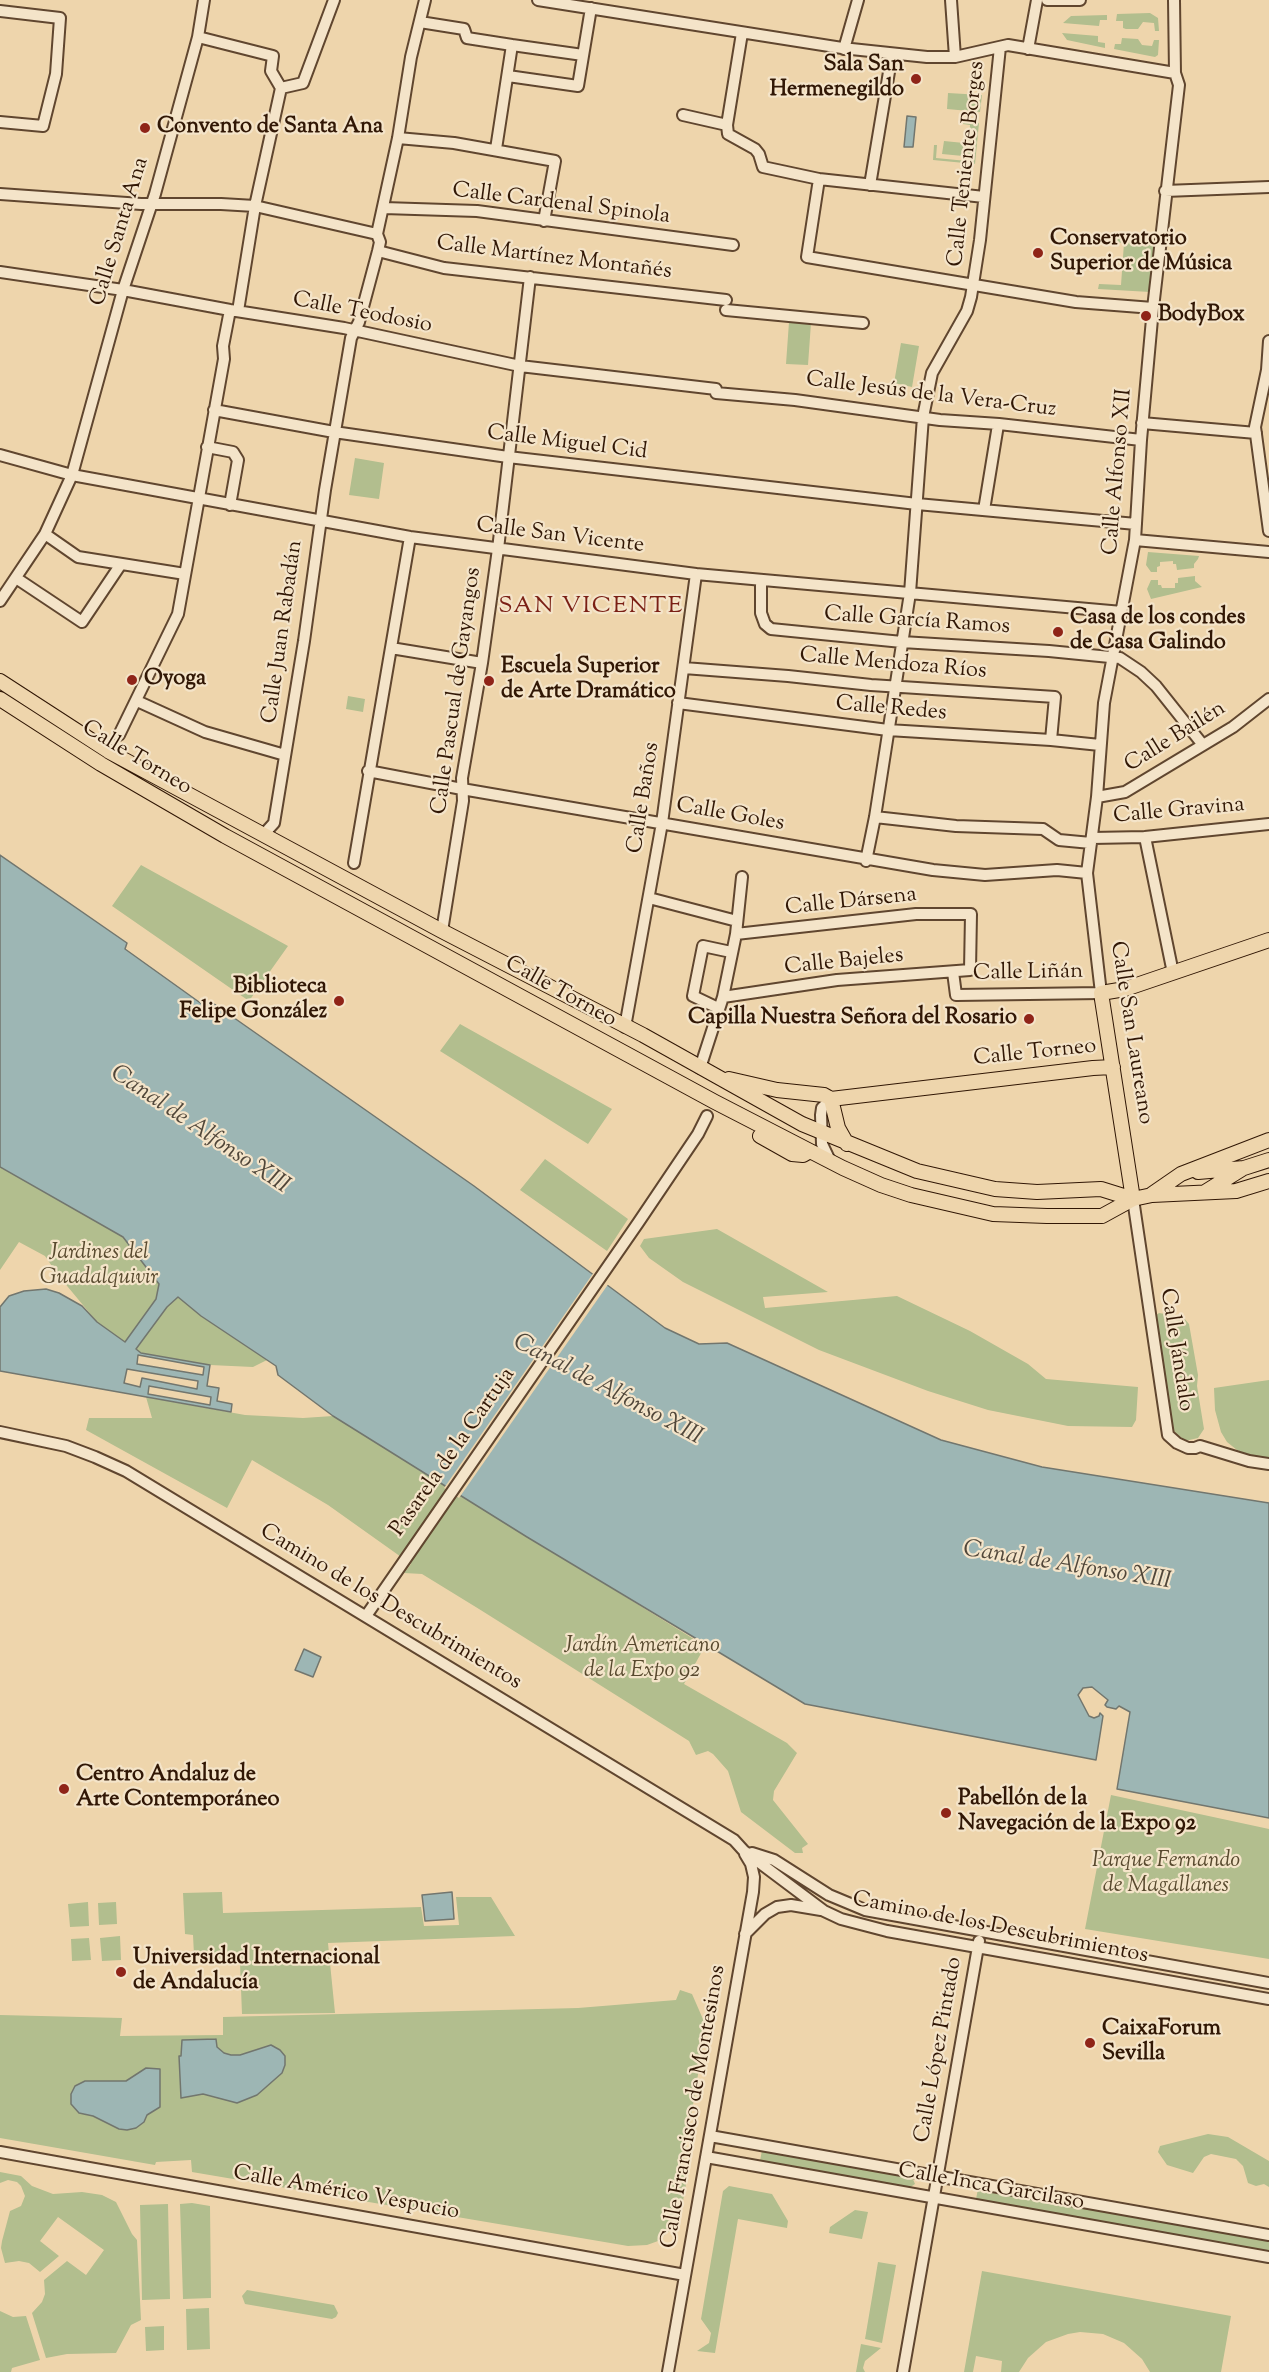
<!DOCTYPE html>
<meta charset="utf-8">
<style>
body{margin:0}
canvas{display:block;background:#eed5ac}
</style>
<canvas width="1269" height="2372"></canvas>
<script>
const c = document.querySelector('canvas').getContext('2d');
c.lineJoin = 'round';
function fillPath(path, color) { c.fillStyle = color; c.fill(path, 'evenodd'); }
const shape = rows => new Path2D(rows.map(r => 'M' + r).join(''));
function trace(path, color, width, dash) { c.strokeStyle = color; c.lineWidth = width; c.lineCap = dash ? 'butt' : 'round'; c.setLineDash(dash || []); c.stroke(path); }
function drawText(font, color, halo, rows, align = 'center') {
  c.font = font + ' "Sorts Mill Goudy",serif'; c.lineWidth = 4.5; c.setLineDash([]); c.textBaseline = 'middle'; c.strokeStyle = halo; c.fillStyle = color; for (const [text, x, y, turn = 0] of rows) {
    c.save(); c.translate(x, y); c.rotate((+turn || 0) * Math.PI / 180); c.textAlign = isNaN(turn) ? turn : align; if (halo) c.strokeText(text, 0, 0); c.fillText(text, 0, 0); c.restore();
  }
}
const green = shape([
 [1150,13,1158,18,1159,31,1155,31,1154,23,1143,22,1138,29,1126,29,1123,28,1123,21,1116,21,1117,14],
 [1107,15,1107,20,1100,20,1099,26,1063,23,1071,16],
 [1062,33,1098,36,1098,42,1105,43,1105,48,1067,40],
 [1122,38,1138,39,1142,45,1152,46,1154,40,1159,40,1158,55,1155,57,1114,49,1115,44,1121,44],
 [948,93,982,95,980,112,947,109],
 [963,121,979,123,975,164,933,160,934,145,937,145,936,158,967,161,970,125,963,124],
 [944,141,964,143,963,156,942,154],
 [1103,236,1154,241,1150,292,1098,289,1099,284,1121,285,1124,243,1102,241],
 [789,322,811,323,808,365,786,364],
 [901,343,919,346,912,387,894,383],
 [355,458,384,463,379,499,349,495],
 [1148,552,1199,556,1198,559,1194,564,1194,568,1177,570,1176,564,1173,564,1173,561,1160,562,1160,566,1157,567,1157,572,1151,572,1146,565],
 [1195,576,1195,581,1202,587,1151,599,1147,589,1151,580,1158,580,1158,585,1161,585,1162,588,1175,588,1175,583,1178,583,1178,578],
 [348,696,365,699,363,712,346,709],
 [141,865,288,946,249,1001,112,906],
 [460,1024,612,1109,588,1144,440,1051],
 [545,1159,628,1219,607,1251,520,1190],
 [0,1167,123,1237,141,1258,159,1284,156,1299,125,1342,97,1322,58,1275,45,1256,19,1242,0,1270],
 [717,1229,828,1292,763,1297,765,1308,897,1296,970,1331,1028,1364,1046,1379,1138,1387,1136,1420,1132,1427,1068,1426,988,1410,928,1391,819,1350,683,1282,649,1258,640,1246,644,1239],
 [178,1297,201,1316,267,1360,253,1367,210,1365,141,1353,136,1349,140,1344,167,1306],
 [1159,1313,1183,1317,1189,1324,1198,1375,1197,1386,1204,1429,1198,1438,1185,1441,1174,1431,1155,1316],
 [1269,1380,1269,1458,1248,1455,1237,1450,1227,1442,1221,1432,1215,1410,1214,1388],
 [146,1397,245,1415,303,1418,333,1416,705,1646,684,1684,787,1743,797,1753,774,1791,773,1800,808,1844,802,1848,803,1853,795,1853,741,1812,728,1771,713,1754,708,1751,696,1755,689,1741,479,1609,422,1574,404,1573,411,1564,328,1505,252,1460,227,1508,86,1430,89,1418,152,1418],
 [1111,1795,1269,1829,1269,1959,1085,1929],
 [222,1892,223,1913,421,1907,424,1926,459,1925,456,1897,491,1897,515,1936,328,1943,335,2013,242,2014,240,1963,215,1964,211,1955,194,1955,193,1935,185,1934,183,1893],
 [88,1902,89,1926,70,1927,68,1904],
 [116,1902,117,1924,99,1925,98,1903],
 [120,1936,121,1960,102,1961,100,1938],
 [89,1938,91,1960,72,1961,71,1939],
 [680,1990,692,1994,706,2026,682,2172,688,2173,681,2212,674,2227,658,2241,647,2245,628,2246,192,2172,191,2160,156,2162,155,2165,0,2138,0,2015,122,2018,120,2036,223,2035,223,2017,578,2008,676,2000],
 [1208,2134,1228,2137,1269,2161,1269,2187,1264,2184,1256,2186,1248,2183,1243,2166,1236,2159,1211,2154,1204,2157,1193,2173,1167,2165,1158,2152,1160,2146],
 [762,2150,912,2177,915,2184,909,2188,760,2161],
 [0,2172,21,2176,32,2186,53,2194,82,2192,102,2195,116,2202,132,2234,137,2240,141,2320,131,2325,116,2353,67,2354,46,2358,32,2313,42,2302,45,2294,44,2280,67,2261,86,2275,104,2250,58,2217,40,2241,59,2256,40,2272,29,2263,19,2261,5,2263,1,2248,2,2241,10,2211,21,2206,25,2196,21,2186,17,2182,8,2180,0,2183],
 [729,2186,772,2194,788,2221,787,2228,738,2219,715,2353,697,2351,709,2343,711,2333,701,2319,723,2191],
 [978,2189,1269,2240,1269,2251,976,2199],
 [192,2203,210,2206,211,2298,183,2299,180,2204],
 [168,2204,170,2299,142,2300,140,2205],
 [855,2210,868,2212,862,2239,829,2233,830,2227],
 [878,2262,896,2265,882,2343,865,2339],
 [982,2271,1231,2316,1221,2372,1150,2372,1142,2359,1124,2343,1103,2334,1080,2332,1068,2334,1046,2342,1028,2358,1019,2372,1001,2372,1002,2361,976,2356,973,2372,964,2372],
 [247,2290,334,2305,338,2313,336,2317,332,2319,245,2304,242,2296],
 [209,2308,210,2349,187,2350,186,2309],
 [0,2311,13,2317,26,2316,40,2360,12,2368,11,2372,0,2372],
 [164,2326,164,2350,146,2351,145,2327],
 [861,2344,881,2348,865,2361,863,2368,865,2372,856,2372]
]);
const water = shape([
 [907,116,916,117,913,147,904,147,907,116],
 [0,855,127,943,125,949,206,1007,210,1001,474,1186,665,1328,699,1344,727,1343,941,1440,1042,1467,1269,1503,1269,1818,1117,1789,1130,1712,1119,1706,1116,1709,1107,1707,1105,1705,1108,1700,1092,1687,1083,1688,1078,1695,1089,1716,1094,1718,1099,1716,1100,1713,1103,1716,1096,1760,805,1704,527,1537,333,1416,278,1375,276,1366,201,1316,178,1297,167,1307,136,1349,141,1353,210,1365,207,1386,219,1388,217,1401,232,1404,231,1412,0,1371,0,1307,9,1296,24,1291,46,1289,59,1293,82,1306,97,1322,125,1342,156,1299,159,1284,123,1237,0,1167,0,855],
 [138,1355,204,1367,203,1375,137,1364,138,1355],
 [127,1369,198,1381,197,1389,142,1378,140,1387,124,1383,127,1369],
 [149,1386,211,1397,210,1405,148,1394,149,1386],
 [304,1649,321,1657,313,1677,295,1670,304,1649],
 [452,1892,454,1919,425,1921,422,1895,452,1892],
 [216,2039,217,2047,224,2053,231,2055,240,2055,271,2045,280,2050,285,2056,285,2065,282,2073,257,2095,237,2103,203,2094,181,2098,179,2056,181,2056,182,2040,216,2039],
 [146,2068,160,2069,160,2107,147,2115,144,2122,136,2128,127,2130,119,2129,93,2116,79,2113,71,2104,71,2094,75,2086,85,2081,126,2081,146,2068]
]);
const pier = shape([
 [594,1272,609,1283,459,1498,444,1488]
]);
const minor = shape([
 [538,0,842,48,927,57,955,57,1008,45,1175,73],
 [951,0,955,57],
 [1047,0,1080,0],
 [0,11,60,18,56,74,43,126,0,122],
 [420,22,464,29,467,38,512,45,496,149],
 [742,33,727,125,728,134,755,149,759,154,763,167,819,179,984,197],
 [198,37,273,56,271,71,281,88,255,206,238,311],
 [512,45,583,55],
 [844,49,858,0],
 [1028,49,1037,0],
 [508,76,578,86,591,8],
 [281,88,303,83,334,0],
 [683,115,727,125],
 [398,138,454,143,555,161,544,221],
 [819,179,807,257,1076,302,1153,308],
 [870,185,892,54],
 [1165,191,1269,187],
 [0,194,141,204,221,204,255,206,377,234],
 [384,208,477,211,733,245],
 [378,251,444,268,726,300],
 [0,272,123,290,230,310,344,328,520,366,716,389],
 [726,310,863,323],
 [1269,341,1267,370,1255,427,1269,531],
 [716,393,795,400,940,420,999,424,1141,440],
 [214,410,334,432,508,457,917,504,1136,524],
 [1142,423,1256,433],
 [207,447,233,452,238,460,230,505],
 [0,455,72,475,410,537,696,574,1122,612],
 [984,510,998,425],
 [45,534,78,557,185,574],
 [1135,540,1269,552],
 [16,578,82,622,121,564],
 [761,580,761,613,765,624,771,629,902,642,1049,651,1120,658,1141,672,1156,686,1203,745],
 [0,601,45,534,72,475,123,290,155,194,198,37,204,0],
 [391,648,482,663],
 [684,668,788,676,871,685,1055,697,1051,740],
 [137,701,205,732,285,755],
 [678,703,888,730,1051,740,1100,745],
 [119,735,178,614,224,359,223,346,230,310],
 [368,771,462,789,933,870,985,875,1057,870,1087,873],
 [1097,797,1125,792,1233,727,1269,699],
 [875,817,956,826,1043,829,1059,840,1091,843],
 [264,834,274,823,304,641,325,490,351,338,359,322,378,251,380,242,377,234,398,138,411,57,425,0],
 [1145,837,1173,973],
 [1092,838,1145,837,1269,824],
 [866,861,875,817,910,593,923,417,932,373,967,311,971,297,980,240,1000,47],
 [354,863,410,537],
 [649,898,737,921],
 [442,931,463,801,462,778,482,663,498,549,530,277],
 [953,972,956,995,1101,993,1087,873,1097,797,1104,703,1135,540,1141,440,1153,308,1179,85,1175,73,1174,0],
 [723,997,837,980,970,970,971,914,916,914,736,934],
 [718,1008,693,996,703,946,731,952],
 [625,1027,662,823,696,574],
 [700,1068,723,997,736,934,742,877],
 [830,1161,822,1144,821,1115,822,1108,831,1099],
 [1133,1199,1168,1435,1177,1443,1188,1448,1195,1448,1200,1446,1249,1461,1269,1464],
 [0,1432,66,1446,95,1457,126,1471,734,1840,744,1851,824,1911,841,1919,887,1931,1269,1999],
 [366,1616,638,1223,698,1134,707,1116],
 [752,1853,774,1860,829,1895,865,1910,1269,1983],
 [745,1934,765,1914,777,1907,791,1905,821,1910],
 [710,2136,1269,2235],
 [0,2152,685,2275],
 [706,2157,1269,2257],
 [668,2372,753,1892,754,1877,751,1864,745,1854],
 [903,2372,979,1941]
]);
const major = shape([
 [0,681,108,751,442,931,643,1035,802,1124,917,1171,995,1189,1037,1192,1101,1189,1133,1199],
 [0,699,101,764,225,836,715,1102,843,1168,881,1185,911,1195,993,1214,1047,1216,1102,1216,1133,1199,1152,1195,1236,1191,1269,1181],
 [729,1079,777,1090,824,1095,831,1099,1093,1068,1113,1067],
 [831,1099,838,1128,847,1144],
 [760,1136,792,1154,803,1155,810,1151],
 [1198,1172,1244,1168,1269,1160],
 [1205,1192,1242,1169],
 [1152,1194,1181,1174,1269,1140],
 [1133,1199,1101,993,1125,989,1269,940]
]);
const markers = [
 [916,79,6,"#8f2418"],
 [145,128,6,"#8f2418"],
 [1038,253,6,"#8f2418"],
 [1146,316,6,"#8f2418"],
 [1058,632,6,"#8f2418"],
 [132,680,6,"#8f2418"],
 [489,681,6,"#8f2418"],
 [339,1001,6,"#8f2418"],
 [1029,1019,6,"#8f2418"],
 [64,1789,6,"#8f2418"],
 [946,1813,6,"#8f2418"],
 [121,1972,6,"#8f2418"],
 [1090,2043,6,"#8f2418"]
];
const poiNames = [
 ["Sala San",904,66,"right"],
 ["Hermenegildo",904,91,"right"],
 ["Convento de Santa Ana",157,128],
 ["Conservatorio",1050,240],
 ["Superior de Música",1050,265],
 ["BodyBox",1158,316],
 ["Casa de los condes",1070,619],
 ["de Casa Galindo",1070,644],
 ["Escuela Superior",501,668],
 ["de Arte Dramático",501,693],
 ["Oyoga",144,680],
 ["Biblioteca",327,988,"right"],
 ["Felipe González",327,1013,"right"],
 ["Capilla Nuestra Señora del Rosario",1017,1019,"right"],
 ["Centro Andaluz de",76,1776],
 ["Arte Contemporáneo",76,1801],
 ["Pabellón de la",958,1800],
 ["Navegación de la Expo 92",958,1825],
 ["Universidad Internacional",133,1959],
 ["de Andalucía",133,1984],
 ["CaixaForum",1102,2030],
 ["Sevilla",1102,2055]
];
const streetNames = [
 ["Calle Teniente Borges",968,164,-84],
 ["Calle Cardenal Spinola",561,205,7],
 ["Calle Santa Ana",121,232,-73],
 ["Calle Martínez Montañés",554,259,7],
 ["Calle Teodosio",362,314,11],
 ["Calle Jesús de la Vera-Cruz",931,396,7],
 ["Calle Miguel Cid",567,444,7],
 ["Calle Alfonso XII",1119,472,-85],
 ["Calle San Vicente",560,537,7],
 ["Calle García Ramos",917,622,4],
 ["Calle Juan Rabadán",284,632,-82],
 ["Calle Mendoza Ríos",893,665,5],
 ["Calle Pascual de Gayangos",458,691,-82],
 ["Calle Redes",891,710,5],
 ["Calle Bailén",1176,738,-32],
 ["Calle Torneo",136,759,31],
 ["Calle Baños",645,798,-81],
 ["Calle Gravina",1179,812,-5],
 ["Calle Goles",730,816,10],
 ["Calle Dársena",851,903,-6],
 ["Calle Bajeles",844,963,-6],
 ["Calle Liñán",1028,974,-1],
 ["Calle Torneo",560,993,29],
 ["Calle San Laureano",1130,1033,81],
 ["Calle Torneo",1035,1054,-6],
 ["Calle Jándalo",1175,1350,81],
 ["Pasarela de la Cartuja",454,1453,-55],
 ["Camino de los Descubrimientos",390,1608,31],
 ["Camino de los Descubrimientos",1000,1929,11],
 ["Calle López Pintado",940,2050,-80],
 ["Calle Francisco de Montesinos",695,2107,-80],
 ["Calle Inca Garcilaso",991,2188,10],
 ["Calle Américo Vespucio",346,2194,10]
];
const parkNames = [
 ["Jardines del",99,1254],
 ["Guadalquivir",99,1279],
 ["Jardín Americano",642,1647],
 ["de la Expo 92",642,1672],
 ["Parque Fernando",1166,1862],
 ["de Magallanes",1166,1887]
];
const neighbourhoodNames = [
 ["SAN VICENTE",591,608]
];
const waterNames = [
 ["Canal de Alfonso XIII",199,1131,34],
 ["Canal de Alfonso XIII",607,1391,28],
 ["Canal de Alfonso XIII",1067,1567,9]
];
fillPath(green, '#b2be8e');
fillPath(water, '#9db6b4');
trace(water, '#72766e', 1.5);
fillPath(pier, '#eed5ac');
trace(minor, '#60462f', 14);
trace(major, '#311705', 16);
trace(minor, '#f4e4c9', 10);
trace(major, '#eed5ac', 14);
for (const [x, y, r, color] of markers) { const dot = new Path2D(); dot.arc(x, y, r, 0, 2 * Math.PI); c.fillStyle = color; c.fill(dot); trace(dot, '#f4e4c9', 2); }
drawText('bold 22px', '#311705', '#f4e4c9', poiNames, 'left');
drawText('22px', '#311705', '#f4e4c9', streetNames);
drawText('italic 22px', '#58492e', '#f4e4c9', parkNames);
c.letterSpacing = '1.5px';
drawText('24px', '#7a1f14', '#f4e4c9', neighbourhoodNames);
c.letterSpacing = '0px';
drawText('italic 24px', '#51473a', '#f4e4c9', waterNames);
</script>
